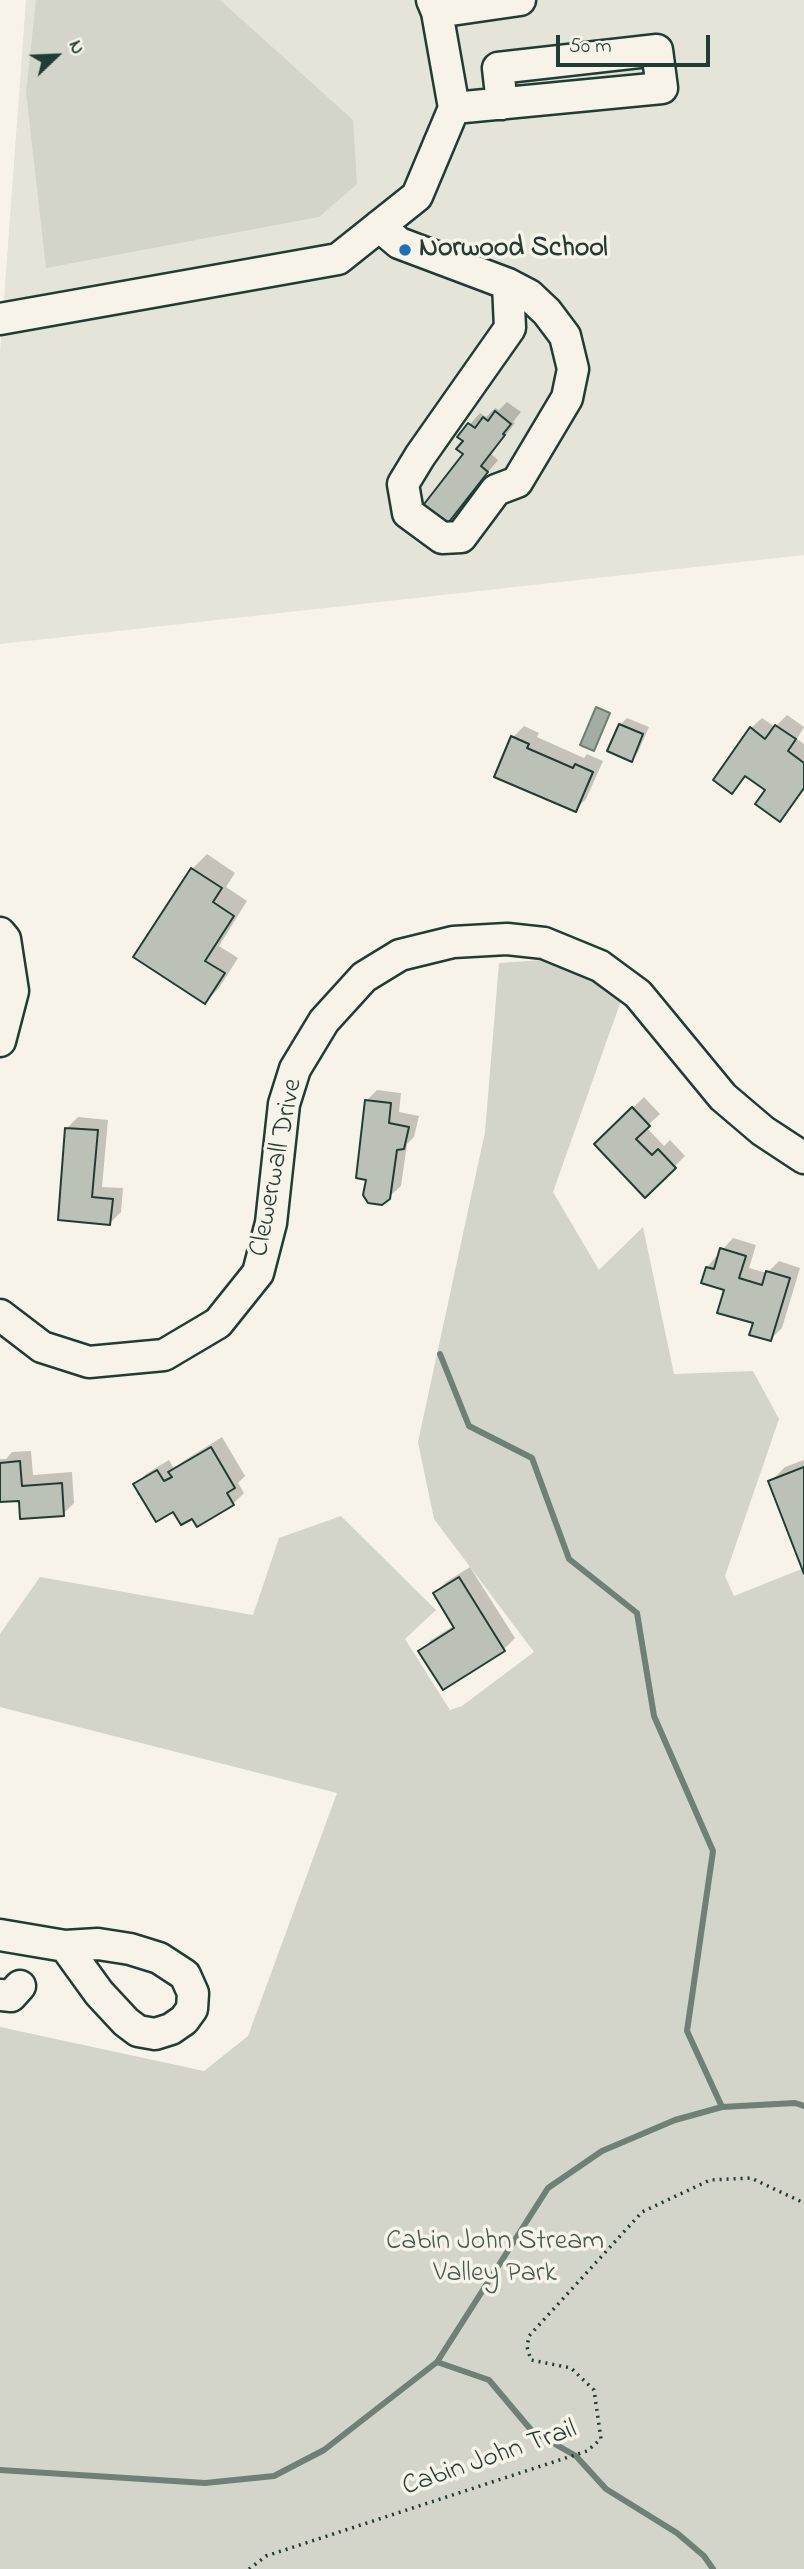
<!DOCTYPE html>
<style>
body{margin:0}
#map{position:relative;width:804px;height:2569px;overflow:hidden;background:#f7f3e8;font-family:"Indie Flower",sans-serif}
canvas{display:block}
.north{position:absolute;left:21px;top:21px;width:70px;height:70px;-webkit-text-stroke:5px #f7f3e8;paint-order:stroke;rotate:67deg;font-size:19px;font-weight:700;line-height:28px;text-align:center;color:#1f3d34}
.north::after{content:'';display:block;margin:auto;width:24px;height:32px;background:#1f3d34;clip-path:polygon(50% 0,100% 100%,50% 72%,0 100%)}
.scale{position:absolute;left:556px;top:35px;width:154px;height:32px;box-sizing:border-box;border:4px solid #1f3d34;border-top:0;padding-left:9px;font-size:21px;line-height:24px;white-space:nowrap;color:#1f3d34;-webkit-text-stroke:5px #f7f3e8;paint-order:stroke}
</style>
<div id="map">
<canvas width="804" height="2569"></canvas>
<div class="north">N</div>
<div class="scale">50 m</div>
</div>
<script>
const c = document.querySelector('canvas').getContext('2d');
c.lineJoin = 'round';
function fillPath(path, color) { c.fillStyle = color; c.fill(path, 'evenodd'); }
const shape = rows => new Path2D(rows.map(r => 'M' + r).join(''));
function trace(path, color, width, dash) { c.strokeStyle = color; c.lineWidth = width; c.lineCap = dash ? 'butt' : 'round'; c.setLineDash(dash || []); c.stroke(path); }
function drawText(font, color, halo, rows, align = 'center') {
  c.font = font + ' "Indie Flower",sans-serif'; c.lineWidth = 7; c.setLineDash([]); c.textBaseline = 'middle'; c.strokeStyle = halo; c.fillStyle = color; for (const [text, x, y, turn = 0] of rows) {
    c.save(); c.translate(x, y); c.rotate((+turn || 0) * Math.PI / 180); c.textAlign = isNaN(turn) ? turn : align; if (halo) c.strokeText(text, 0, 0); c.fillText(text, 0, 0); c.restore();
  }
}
const built = shape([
 [26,0,804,0,804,555,0,644,0,353]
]);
const green = shape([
 [36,0,220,0,353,120,357,184,319,217,46,268,26,92],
 [558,959,623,995,553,1192,599,1270,643,1227,674,1374,753,1371,779,1419,725,1576,734,1596,804,1568,804,2569,0,2569,0,2027,204,2071,248,2036,337,1793,0,1707,0,1634,40,1577,253,1615,279,1538,341,1516,436,1610,405,1639,450,1710,462,1706,534,1652,434,1519,418,1442,485,1132,499,963]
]);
const water = shape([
 [596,707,610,713,594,751,580,745,596,707]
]);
const shadow = shape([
 [507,402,521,412,513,422,515,423,491,454,498,460,445,525,465,454,465,441,460,436,480,413,486,417,495,408,499,410],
 [787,715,804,727,797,739,804,744,804,790,780,820,767,789,747,775,732,792,751,728,762,718,775,727],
 [627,718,649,727,638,752,631,760,620,725],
 [524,726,539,733,537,737,584,758,587,754,603,761,586,799,575,810,513,737],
 [207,854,235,873,226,887,247,901,219,946,238,958,219,988,205,1002,136,957,192,869],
 [377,1090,401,1093,399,1112,419,1116,414,1137,407,1144,401,1186,389,1197,368,1178,366,1101],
 [644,1097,660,1114,646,1127,664,1146,670,1140,685,1156,645,1196,596,1144],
 [78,1117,108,1120,102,1187,123,1188,121,1212,110,1223,60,1219,67,1128],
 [733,1238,756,1245,749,1268,767,1273,779,1261,800,1268,782,1328,771,1339,707,1267],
 [222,1437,245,1476,238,1483,244,1493,233,1504,192,1516,173,1510,135,1485,146,1474,169,1460,174,1469,182,1462],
 [31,1451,33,1475,72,1472,74,1503,63,1514,21,1499,0,1500,0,1459,6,1459,12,1452],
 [804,1460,804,1569,770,1482,785,1467],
 [470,1567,515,1638,504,1649,444,1688,421,1651,431,1640,455,1625,435,1593,446,1582]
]);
const stream = shape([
 [440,1354,469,1426,532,1458,569,1559,637,1613,654,1716,713,1851,687,2031,722,2107],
 [437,2362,489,2380,532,2431,576,2456,606,2489,677,2533,704,2556,713,2569],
 [0,2470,205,2483,274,2476,324,2450,437,2362,548,2188,602,2151,675,2120,722,2107,795,2103,804,2106]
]);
const building = shape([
 [495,411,511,424,503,434,505,435,481,466,488,472,445,527,421,508,463,454,456,449,463,441,457,437,468,423,475,428,483,417,488,421,495,411],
 [619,724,643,734,632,762,607,751,619,724],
 [775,725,796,739,788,751,804,763,804,788,780,822,755,804,765,790,745,776,732,794,713,780,750,727,765,739,775,725],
 [511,736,529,744,527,748,573,768,575,764,593,772,576,812,494,777,511,736],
 [191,868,222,888,213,902,234,916,205,961,225,973,205,1004,133,957,191,868],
 [365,1100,391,1103,389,1123,409,1127,404,1149,397,1150,390,1199,382,1205,368,1203,363,1195,366,1180,356,1178,365,1100],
 [632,1107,650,1126,636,1139,652,1155,658,1149,676,1168,645,1198,594,1144,632,1107],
 [65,1128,98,1130,92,1197,113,1199,110,1225,58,1220,65,1128],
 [720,1248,746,1256,739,1278,762,1285,766,1271,790,1278,771,1341,749,1335,753,1323,717,1313,724,1290,701,1283,706,1267,714,1269,720,1248],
 [211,1447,235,1488,227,1493,234,1505,197,1527,192,1519,181,1525,173,1512,156,1522,133,1484,157,1470,164,1481,172,1477,168,1472,211,1447],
 [20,1461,22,1486,62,1483,64,1516,20,1519,19,1501,0,1502,0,1463,20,1461],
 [804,1467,804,1574,768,1481,804,1467],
 [459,1577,505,1651,443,1690,418,1651,454,1628,433,1593,459,1577]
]);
const path = shape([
 [249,2569,266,2556,587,2451,601,2439,594,2390,571,2368,531,2360,527,2347,529,2336,642,2212,710,2180,751,2178,804,2203]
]);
const minor = shape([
 [437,12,520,0],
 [454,108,662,88,657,50,498,68,502,104],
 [379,226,399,243,508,284,529,295,547,312,565,336,573,369,567,398,517,482,496,490,461,537,442,538,408,513,403,484,420,456,510,328,508,284],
 [0,319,338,259,417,196,454,108,437,12,432,0],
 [0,933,5,939,13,991,0,1041],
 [0,1315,42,1347,89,1362,164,1355,218,1323,258,1273,271,1223,284,1104,295,1069,324,1021,364,977,400,955,453,942,507,939,544,943,600,966,638,994,723,1097,763,1131,804,1158],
 [0,1935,65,1946,98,1944,130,1949,159,1958,185,1975,193,1993,192,2009,184,2020,171,2029,155,2034,138,2031,126,2022,99,1993,65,1946],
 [0,1995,11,1996,20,1986]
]);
const markers = [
 [405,250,7,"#1f6fb2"]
];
const poiNames = [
 ["Norwood School",419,250]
];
const streetNames = [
 ["Clewerwall Drive",278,1168,-79],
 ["Cabin John Trail",490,2460,-19]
];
const parkNames = [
 ["Cabin John Stream",495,2243],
 ["Valley Park",495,2275]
];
fillPath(built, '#e5e4d9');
fillPath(green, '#d3d5ca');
fillPath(water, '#a4ada3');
trace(water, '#6f8077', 2);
fillPath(shadow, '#0003');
trace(stream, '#6f8077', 6);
fillPath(building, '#bbc1b6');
trace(building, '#1f3d34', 2);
trace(minor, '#1f3d34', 35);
trace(path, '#1f3d34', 3.5, [2, 5]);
trace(minor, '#f7f3e8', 30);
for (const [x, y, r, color] of markers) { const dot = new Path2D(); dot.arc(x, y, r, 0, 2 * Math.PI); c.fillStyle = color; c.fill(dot); trace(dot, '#f7f3e8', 2.5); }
drawText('bold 28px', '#1f3d34', '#f7f3e8', poiNames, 'left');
drawText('28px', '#1f3d34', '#f7f3e8', streetNames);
drawText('28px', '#435b52', '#f7f3e8', parkNames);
</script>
